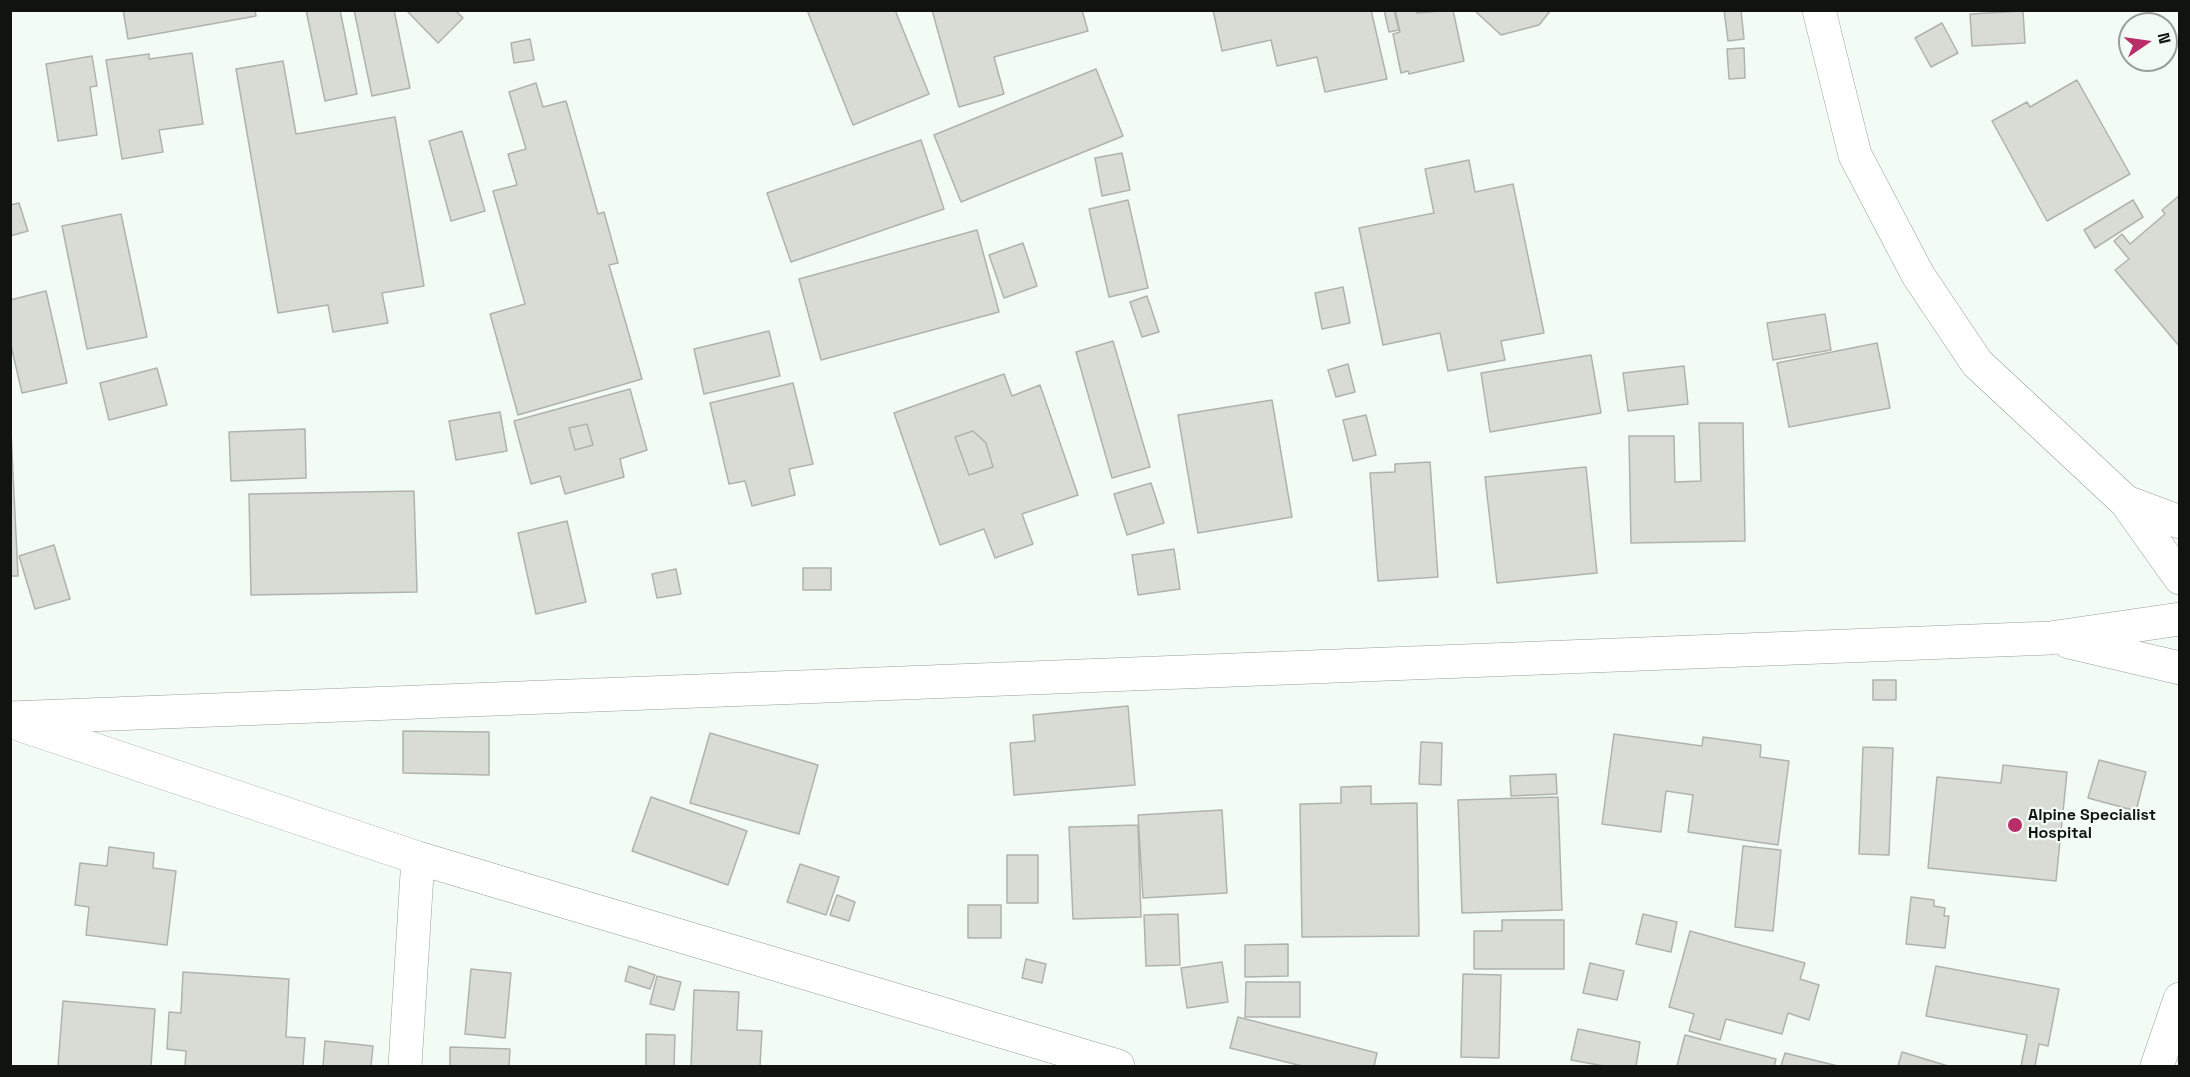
<!DOCTYPE html>
<style>
body{margin:0}
#map{position:relative;width:2190px;height:1077px;overflow:hidden;background:#f3fbf5;font-family:"Space Grotesk",sans-serif}
canvas{display:block}
.frame{position:absolute;inset:0;border:12px solid #111311;pointer-events:none}
.north{position:absolute;left:2118px;top:12px;width:60px;height:60px;box-sizing:border-box;background:#f3fbf5;border:2px solid #999e9a;border-radius:50%;rotate:77deg;font-size:16px;font-weight:700;line-height:24px;text-align:center;color:#111311}
.north::after{content:'';display:block;margin:auto;width:21px;height:27px;background:#b92e69;clip-path:polygon(50% 0,100% 100%,50% 72%,0 100%)}
</style>
<div id="map">
<canvas width="2190" height="1077"></canvas>
<div class="frame"></div>
<div class="north">N</div>
</div>
<script>
const c = document.querySelector('canvas').getContext('2d');
c.lineJoin = 'round';
function fillPath(path, color) { c.fillStyle = color; c.fill(path, 'evenodd'); }
const shape = rows => new Path2D(rows.map(r => 'M' + r).join(''));
function trace(path, color, width, dash) { c.strokeStyle = color; c.lineWidth = width; c.lineCap = dash ? 'butt' : 'round'; c.setLineDash(dash || []); c.stroke(path); }
function drawText(font, color, halo, rows, align = 'center') {
  c.font = font + ' "Space Grotesk",sans-serif'; c.lineWidth = 4.5; c.setLineDash([]); c.textBaseline = 'middle'; c.strokeStyle = halo; c.fillStyle = color; for (const [text, x, y, turn = 0] of rows) {
    c.save(); c.translate(x, y); c.rotate((+turn || 0) * Math.PI / 180); c.textAlign = isNaN(turn) ? turn : align; if (halo) c.strokeText(text, 0, 0); c.fillText(text, 0, 0); c.restore();
  }
}
const building = shape([
 [123,10,255,10,256,16,128,39,123,10],
 [306,10,340,10,357,94,325,101,306,10],
 [354,10,394,10,410,88,372,96,354,10],
 [406,10,455,10,463,18,438,43,406,10],
 [807,10,895,10,929,94,853,125,807,10],
 [932,10,1082,10,1088,31,994,57,1004,94,959,107,932,10],
 [1213,10,1371,10,1387,79,1325,92,1317,57,1277,66,1271,40,1222,51,1213,10],
 [1384,10,1394,10,1399,30,1389,32,1384,10],
 [1395,10,1417,10,1417,13,1453,10,1464,61,1409,74,1408,71,1401,73,1393,34,1400,32,1395,10],
 [1474,10,1551,10,1539,25,1501,35,1474,10],
 [1724,10,1741,10,1744,39,1728,41,1724,10],
 [2023,11,2025,43,1972,46,1970,14,2023,11],
 [1942,23,1958,53,1931,67,1915,38,1942,23],
 [530,39,534,60,514,63,511,43,530,39],
 [1744,48,1745,78,1729,79,1727,49,1744,48],
 [192,53,203,124,159,130,163,152,122,159,106,60,149,54,149,59,192,53],
 [92,56,97,86,90,87,97,135,58,141,46,64,92,56],
 [283,61,296,134,395,117,424,286,382,293,388,323,333,332,328,305,278,313,236,69,283,61],
 [1096,69,1123,136,961,202,934,135,1096,69],
 [2077,80,2130,174,2047,221,1992,121,2027,102,2030,107,2077,80],
 [536,83,543,107,566,101,598,214,604,212,618,263,609,265,642,379,518,415,490,314,525,304,493,191,517,185,508,154,526,149,509,92,536,83],
 [462,131,485,211,451,221,429,141,462,131],
 [921,140,944,209,791,262,767,193,921,140],
 [1122,153,1130,190,1102,196,1095,158,1122,153],
 [1469,160,1475,192,1513,184,1544,333,1501,341,1505,360,1448,371,1440,333,1383,345,1359,228,1434,213,1425,169,1469,160],
 [2180,195,2180,347,2115,270,2129,259,2114,241,2122,234,2130,244,2165,214,2162,210,2180,195],
 [1128,200,1148,288,1109,297,1089,209,1128,200],
 [2133,200,2143,217,2095,248,2084,230,2133,200],
 [19,203,28,231,10,236,10,205,19,203],
 [121,214,147,337,87,349,62,226,121,214],
 [977,230,999,312,821,360,799,279,977,230],
 [1023,243,1037,286,1004,298,989,255,1023,243],
 [1343,287,1350,323,1322,329,1315,293,1343,287],
 [46,291,67,383,22,393,10,341,10,300,46,291],
 [1147,296,1159,332,1142,337,1130,302,1147,296],
 [1825,314,1831,350,1773,360,1767,323,1825,314],
 [769,331,780,376,704,394,694,349,769,331],
 [1113,341,1150,467,1112,478,1076,352,1113,341],
 [1877,343,1890,408,1789,427,1777,363,1877,343],
 [1591,355,1601,413,1490,432,1481,373,1591,355],
 [1348,364,1355,392,1336,397,1328,370,1348,364],
 [1684,366,1688,404,1628,411,1623,373,1684,366],
 [157,368,167,405,109,420,100,383,157,368],
 [1004,374,1012,396,1040,385,1078,495,1022,514,1033,544,995,558,984,529,940,545,894,413,1004,374],
 [973,431,986,443,993,467,969,475,955,437,973,431],
 [793,383,813,464,789,469,795,495,752,506,745,481,729,484,710,403,793,383],
 [630,389,647,450,620,459,624,477,565,494,560,476,531,484,514,421,630,389],
 [587,424,593,445,575,450,569,428,587,424],
 [1272,400,1292,517,1198,533,1178,415,1272,400],
 [10,411,18,576,10,576,10,411],
 [500,412,507,451,456,460,449,421,500,412],
 [1366,415,1376,455,1353,461,1343,420,1366,415],
 [1699,423,1743,423,1745,541,1631,543,1629,436,1674,436,1675,482,1701,481,1699,423],
 [587,424,593,445,575,450,569,428,587,424],
 [305,429,306,478,231,481,229,432,305,429],
 [973,431,986,443,993,467,969,475,955,437,973,431],
 [1430,462,1438,577,1378,581,1370,473,1395,472,1395,464,1430,462],
 [1586,467,1597,573,1497,583,1485,477,1586,467],
 [1151,483,1164,523,1127,535,1114,494,1151,483],
 [414,491,417,592,251,595,249,494,414,491],
 [567,521,586,602,536,614,518,533,567,521],
 [54,545,70,599,35,609,19,556,54,545],
 [1174,549,1180,589,1138,595,1132,555,1174,549],
 [803,568,831,568,831,590,803,590,803,568],
 [676,569,681,594,657,598,652,574,676,569],
 [1873,680,1896,680,1896,700,1873,700,1873,680],
 [1128,706,1135,785,1014,795,1010,743,1035,741,1033,715,1128,706],
 [403,731,489,732,489,775,403,773,403,731],
 [710,733,818,765,799,834,690,803,710,733],
 [1614,734,1702,746,1703,737,1761,745,1760,757,1789,761,1778,845,1688,832,1693,795,1666,791,1661,832,1602,824,1614,734],
 [1421,742,1442,743,1441,785,1419,784,1421,742],
 [1863,747,1893,748,1889,855,1859,854,1863,747],
 [2099,760,2146,772,2136,811,2088,798,2099,760],
 [2003,765,2067,772,2056,881,1928,868,1937,777,2001,783,2003,765],
 [1556,774,1557,794,1511,796,1510,776,1556,774],
 [1371,786,1371,804,1417,803,1419,936,1302,937,1300,804,1341,803,1341,787,1371,786],
 [651,797,747,831,728,885,632,851,651,797],
 [1558,797,1562,910,1462,913,1458,800,1558,797],
 [1222,810,1227,893,1143,898,1138,815,1222,810],
 [1138,825,1141,917,1073,919,1069,827,1138,825],
 [1743,846,1781,850,1773,931,1735,927,1743,846],
 [109,847,154,853,153,868,176,871,167,945,86,935,89,907,75,905,80,863,107,866,109,847],
 [1007,855,1038,855,1038,903,1007,903,1007,855],
 [800,864,839,877,826,915,787,902,800,864],
 [837,895,855,902,849,921,830,915,837,895],
 [1911,897,1934,900,1934,906,1945,908,1944,916,1949,916,1945,948,1906,944,1911,897],
 [968,905,1001,905,1001,938,968,938,968,905],
 [1178,914,1180,965,1146,966,1144,915,1178,914],
 [1643,914,1677,922,1671,952,1636,944,1643,914],
 [1502,920,1564,920,1564,969,1474,969,1474,931,1502,931,1502,920],
 [1690,931,1805,963,1800,979,1819,985,1809,1020,1788,1013,1782,1034,1726,1019,1720,1040,1689,1031,1694,1014,1669,1007,1690,931],
 [1288,944,1288,976,1245,977,1245,945,1288,944],
 [1026,959,1046,964,1042,983,1022,978,1026,959],
 [1222,962,1228,1002,1187,1008,1181,968,1222,962],
 [1590,963,1624,971,1617,1000,1583,993,1590,963],
 [629,966,655,975,650,989,625,981,629,966],
 [1936,966,2059,989,2048,1046,2039,1044,2035,1066,2021,1066,2027,1035,1926,1016,1936,966],
 [471,969,511,973,505,1038,465,1034,471,969],
 [183,972,289,979,286,1037,305,1038,303,1066,185,1066,186,1051,167,1049,169,1012,181,1013,183,972],
 [1463,974,1501,975,1499,1058,1461,1057,1463,974],
 [657,976,681,982,674,1010,650,1004,657,976],
 [1246,982,1300,982,1300,1017,1245,1017,1246,982],
 [694,990,739,992,737,1030,762,1031,760,1066,691,1066,694,990],
 [63,1001,155,1009,151,1066,58,1066,63,1001],
 [1238,1017,1377,1053,1374,1066,1302,1066,1230,1048,1238,1017],
 [1578,1029,1640,1042,1636,1066,1604,1066,1571,1060,1578,1029],
 [646,1034,675,1035,674,1066,646,1066,646,1034],
 [1685,1035,1776,1059,1774,1066,1677,1066,1685,1035],
 [325,1041,373,1046,371,1066,323,1066,325,1041],
 [450,1047,510,1049,509,1066,450,1066,450,1047],
 [1902,1052,1948,1066,1898,1066,1902,1052],
 [1785,1053,1838,1066,1781,1066,1785,1053]
]);
const street = shape([
 [2069,642,2180,668],
 [10,718,2050,638,2180,619],
 [21,725,418,858,1118,1066],
 [405,1066,418,858]
]);
const secondary = shape([
 [1819,10,1855,155,1918,275,1977,363,2126,502,2180,578],
 [2126,502,2180,522],
 [2157,1066,2180,999]
]);
const markers = [
 [2015,825,8,"#b92e69"]
];
const poiNames = [
 ["Alpine Specialist",2028,816],
 ["Hospital",2028,834]
];
fillPath(building, '#d9dcd4');
trace(building, '#b0b3ac', 1.5);
trace(street, '#98a09b', 34);
trace(secondary, '#98a09b', 34);
trace(street, '#fff', 33);
trace(secondary, '#fff', 33);
for (const [x, y, r, color] of markers) { const dot = new Path2D(); dot.arc(x, y, r, 0, 2 * Math.PI); c.fillStyle = color; c.fill(dot); trace(dot, '#f3fbf5', 2); }
drawText('bold 16px', '#111311', '#f3fbf5', poiNames, 'left');
</script>
